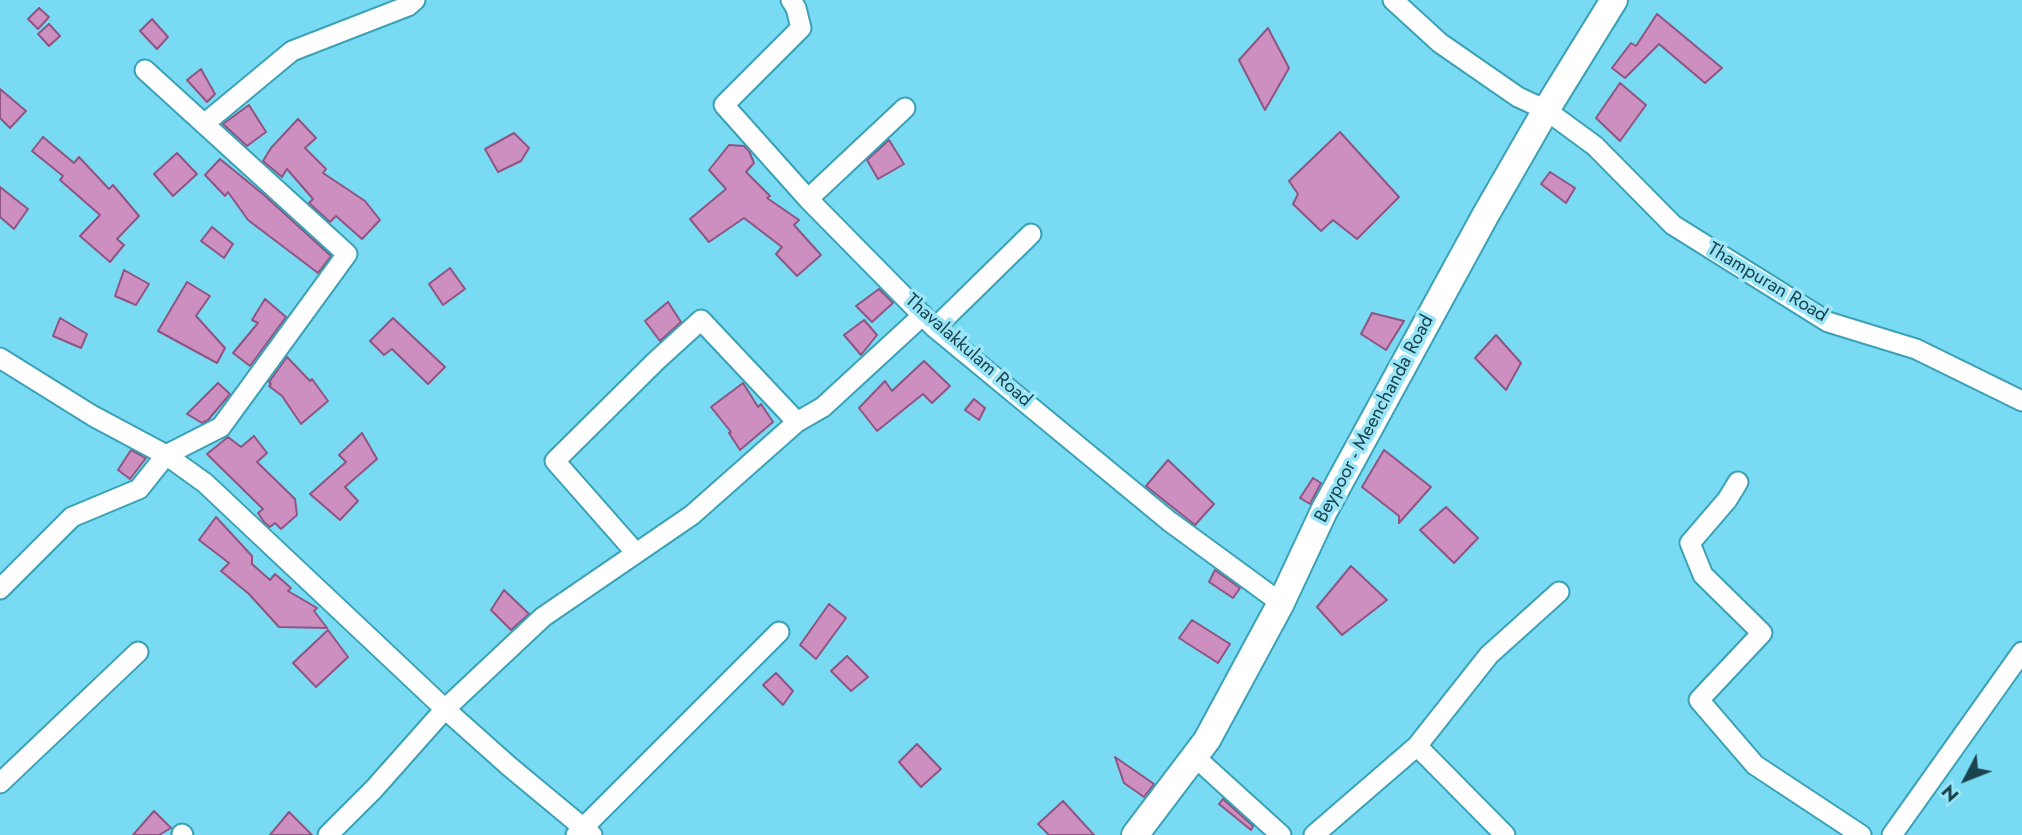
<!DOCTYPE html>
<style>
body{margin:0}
#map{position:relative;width:2022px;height:835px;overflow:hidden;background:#79dbf3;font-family:Jost,sans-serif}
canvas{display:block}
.north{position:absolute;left:1931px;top:744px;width:70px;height:70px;-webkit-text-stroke:5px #9ae5f8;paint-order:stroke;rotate:228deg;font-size:19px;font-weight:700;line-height:28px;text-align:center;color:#19444d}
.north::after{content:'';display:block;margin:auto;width:24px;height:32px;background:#19444d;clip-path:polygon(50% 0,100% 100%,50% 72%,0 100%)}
</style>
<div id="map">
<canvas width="2022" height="835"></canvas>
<div class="north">N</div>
</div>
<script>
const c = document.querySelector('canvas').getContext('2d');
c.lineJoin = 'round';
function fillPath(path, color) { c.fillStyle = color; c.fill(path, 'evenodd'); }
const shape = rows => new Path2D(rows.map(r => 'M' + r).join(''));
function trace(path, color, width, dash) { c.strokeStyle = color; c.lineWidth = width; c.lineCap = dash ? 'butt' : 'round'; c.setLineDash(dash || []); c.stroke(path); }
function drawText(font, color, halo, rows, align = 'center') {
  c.font = font + ' Jost,sans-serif'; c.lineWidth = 7; c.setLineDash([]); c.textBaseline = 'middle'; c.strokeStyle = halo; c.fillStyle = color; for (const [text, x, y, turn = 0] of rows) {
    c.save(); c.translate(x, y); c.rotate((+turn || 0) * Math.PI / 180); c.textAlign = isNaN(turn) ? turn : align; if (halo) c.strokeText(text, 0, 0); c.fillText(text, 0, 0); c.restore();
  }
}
const building = shape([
 [39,8,49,17,38,29,28,19,39,8],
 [1657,14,1722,68,1705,83,1659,44,1625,78,1612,68,1631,43,1636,46,1657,14],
 [152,19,168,37,157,49,140,31,152,19],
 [49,24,60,36,49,46,38,34,49,24],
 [1268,28,1289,68,1265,110,1239,60,1268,28],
 [201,69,215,94,207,102,187,80,201,69],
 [1620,83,1646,105,1620,141,1596,118,1620,83],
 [0,89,26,111,10,128,0,118,0,89],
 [249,105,266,132,247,146,223,124,249,105],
 [298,119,316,138,305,148,326,169,323,173,365,201,380,220,362,239,336,216,330,222,309,203,313,199,287,169,282,177,263,161,271,148,298,119],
 [1340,132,1399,197,1357,239,1333,220,1321,231,1293,204,1298,194,1289,181,1340,132],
 [514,133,529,148,521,161,498,172,485,149,514,133],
 [43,137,74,163,79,157,109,189,113,185,139,216,117,239,124,245,110,262,80,236,100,215,60,180,63,176,32,151,43,137],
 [889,140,904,164,878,179,867,160,889,140],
 [729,145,744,146,749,151,754,163,746,172,770,196,767,198,799,220,794,225,821,255,797,276,776,254,782,247,744,218,709,242,690,219,726,189,709,170,729,145],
 [177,153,197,174,173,196,154,174,177,153],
 [220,159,264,195,331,256,318,273,248,220,228,192,225,196,205,175,220,159],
 [1550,172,1575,188,1566,203,1541,184,1550,172],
 [0,187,28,209,14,229,0,217,0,187],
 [212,227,233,244,224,258,201,241,212,227],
 [450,268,465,289,443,305,429,284,450,268],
 [124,270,149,284,136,305,115,296,124,270],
 [187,282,210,296,196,316,225,348,217,363,158,331,187,282],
 [879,289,893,303,872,322,856,306,879,289],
 [265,299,286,317,250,366,233,353,258,323,252,320,265,299],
 [668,302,681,322,660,341,645,321,668,302],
 [1372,313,1404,321,1386,350,1361,334,1372,313],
 [60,318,87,334,81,348,53,336,60,318],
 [393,318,445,367,428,384,392,349,384,355,370,341,393,318],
 [864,320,877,335,861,355,844,335,864,320],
 [1496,335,1521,363,1506,390,1475,358,1496,335],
 [287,357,310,381,312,379,328,401,301,424,282,396,269,386,271,384,269,382,287,357],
 [924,361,950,386,932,403,923,394,877,431,859,408,885,381,892,391,924,361],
 [218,383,230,394,208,420,202,423,187,414,218,383],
 [743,383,758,407,761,404,773,422,740,450,729,433,731,432,711,407,743,383],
 [974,399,985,408,979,420,965,410,974,399],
 [362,433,377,459,345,487,358,501,340,520,310,494,346,462,339,455,362,433],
 [254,436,267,453,257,462,295,499,297,515,281,529,275,523,270,527,264,522,258,513,263,509,207,454,228,437,241,447,254,436],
 [131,450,146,458,130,479,118,470,131,450],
 [1384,450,1431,487,1399,523,1399,516,1362,487,1384,450],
 [1168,460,1214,504,1195,525,1146,486,1168,460],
 [1313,478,1321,483,1310,504,1300,498,1313,478],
 [1446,507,1478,538,1454,563,1420,530,1446,507],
 [216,517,252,556,252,564,270,580,275,574,291,588,288,591,317,608,314,611,327,628,279,627,249,594,221,571,229,563,199,540,216,517],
 [1351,566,1387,600,1342,635,1317,607,1351,566],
 [1215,570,1240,588,1233,598,1209,582,1215,570],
 [504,590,529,614,511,630,491,610,504,590],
 [829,604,846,618,816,659,800,645,829,604],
 [1192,620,1230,644,1218,663,1179,638,1192,620],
 [328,630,348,657,316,687,293,663,328,630],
 [847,656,868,677,851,691,831,671,847,656],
 [776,673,793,691,783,705,763,685,776,673],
 [917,744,941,769,921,787,899,762,917,744],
 [1115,757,1154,784,1144,797,1124,783,1115,757],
 [1223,799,1253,826,1251,830,1219,804,1223,799],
 [1063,801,1094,835,1049,835,1038,824,1063,801],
 [154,811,171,828,159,835,133,835,154,811],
 [289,812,312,835,270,835,289,812]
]);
const minor = shape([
 [791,0,796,8,801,28,724,105,808,199,935,328,1169,521,1281,603],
 [1393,0,1440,43,1518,97,1546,110,1595,146,1673,225,1828,322,1916,349,2022,401],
 [204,124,292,51,408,6,415,0],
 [808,199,905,108],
 [935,328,1031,234],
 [0,358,93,416,166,455,205,483,445,709,510,767,592,835],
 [1738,482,1727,500,1690,543,1703,575,1762,633,1699,700,1755,765,1861,835],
 [636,553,555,461,656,361,701,320,797,422],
 [0,589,72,517,139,489,166,455,221,427,347,254,145,70],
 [1417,746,1505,835],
 [1195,757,1281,835],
 [0,783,138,652],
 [182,834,183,835],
 [328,835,374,789,445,709,543,617,692,515,797,422,823,407,923,315],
 [576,835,779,632],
 [1314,835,1417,746,1489,655,1559,592],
 [1892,835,2022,652]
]);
const secondary = shape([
 [1135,835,1207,740,1281,603,1324,511,1485,216,1546,110,1614,0]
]);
const streetNames = [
 ["Thampuran Road",1767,283,31],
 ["Thavalakkulam Road",968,351,41],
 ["Beypoor - Meenchanda Road",1375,419,-62]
];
fillPath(building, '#cd8fbf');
trace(building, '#8e5582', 2);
trace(minor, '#3aa1b7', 23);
trace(secondary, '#3aa1b7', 30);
trace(minor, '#fff', 19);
trace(secondary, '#fff', 26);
drawText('19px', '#19444d', '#9ae5f8', streetNames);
</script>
